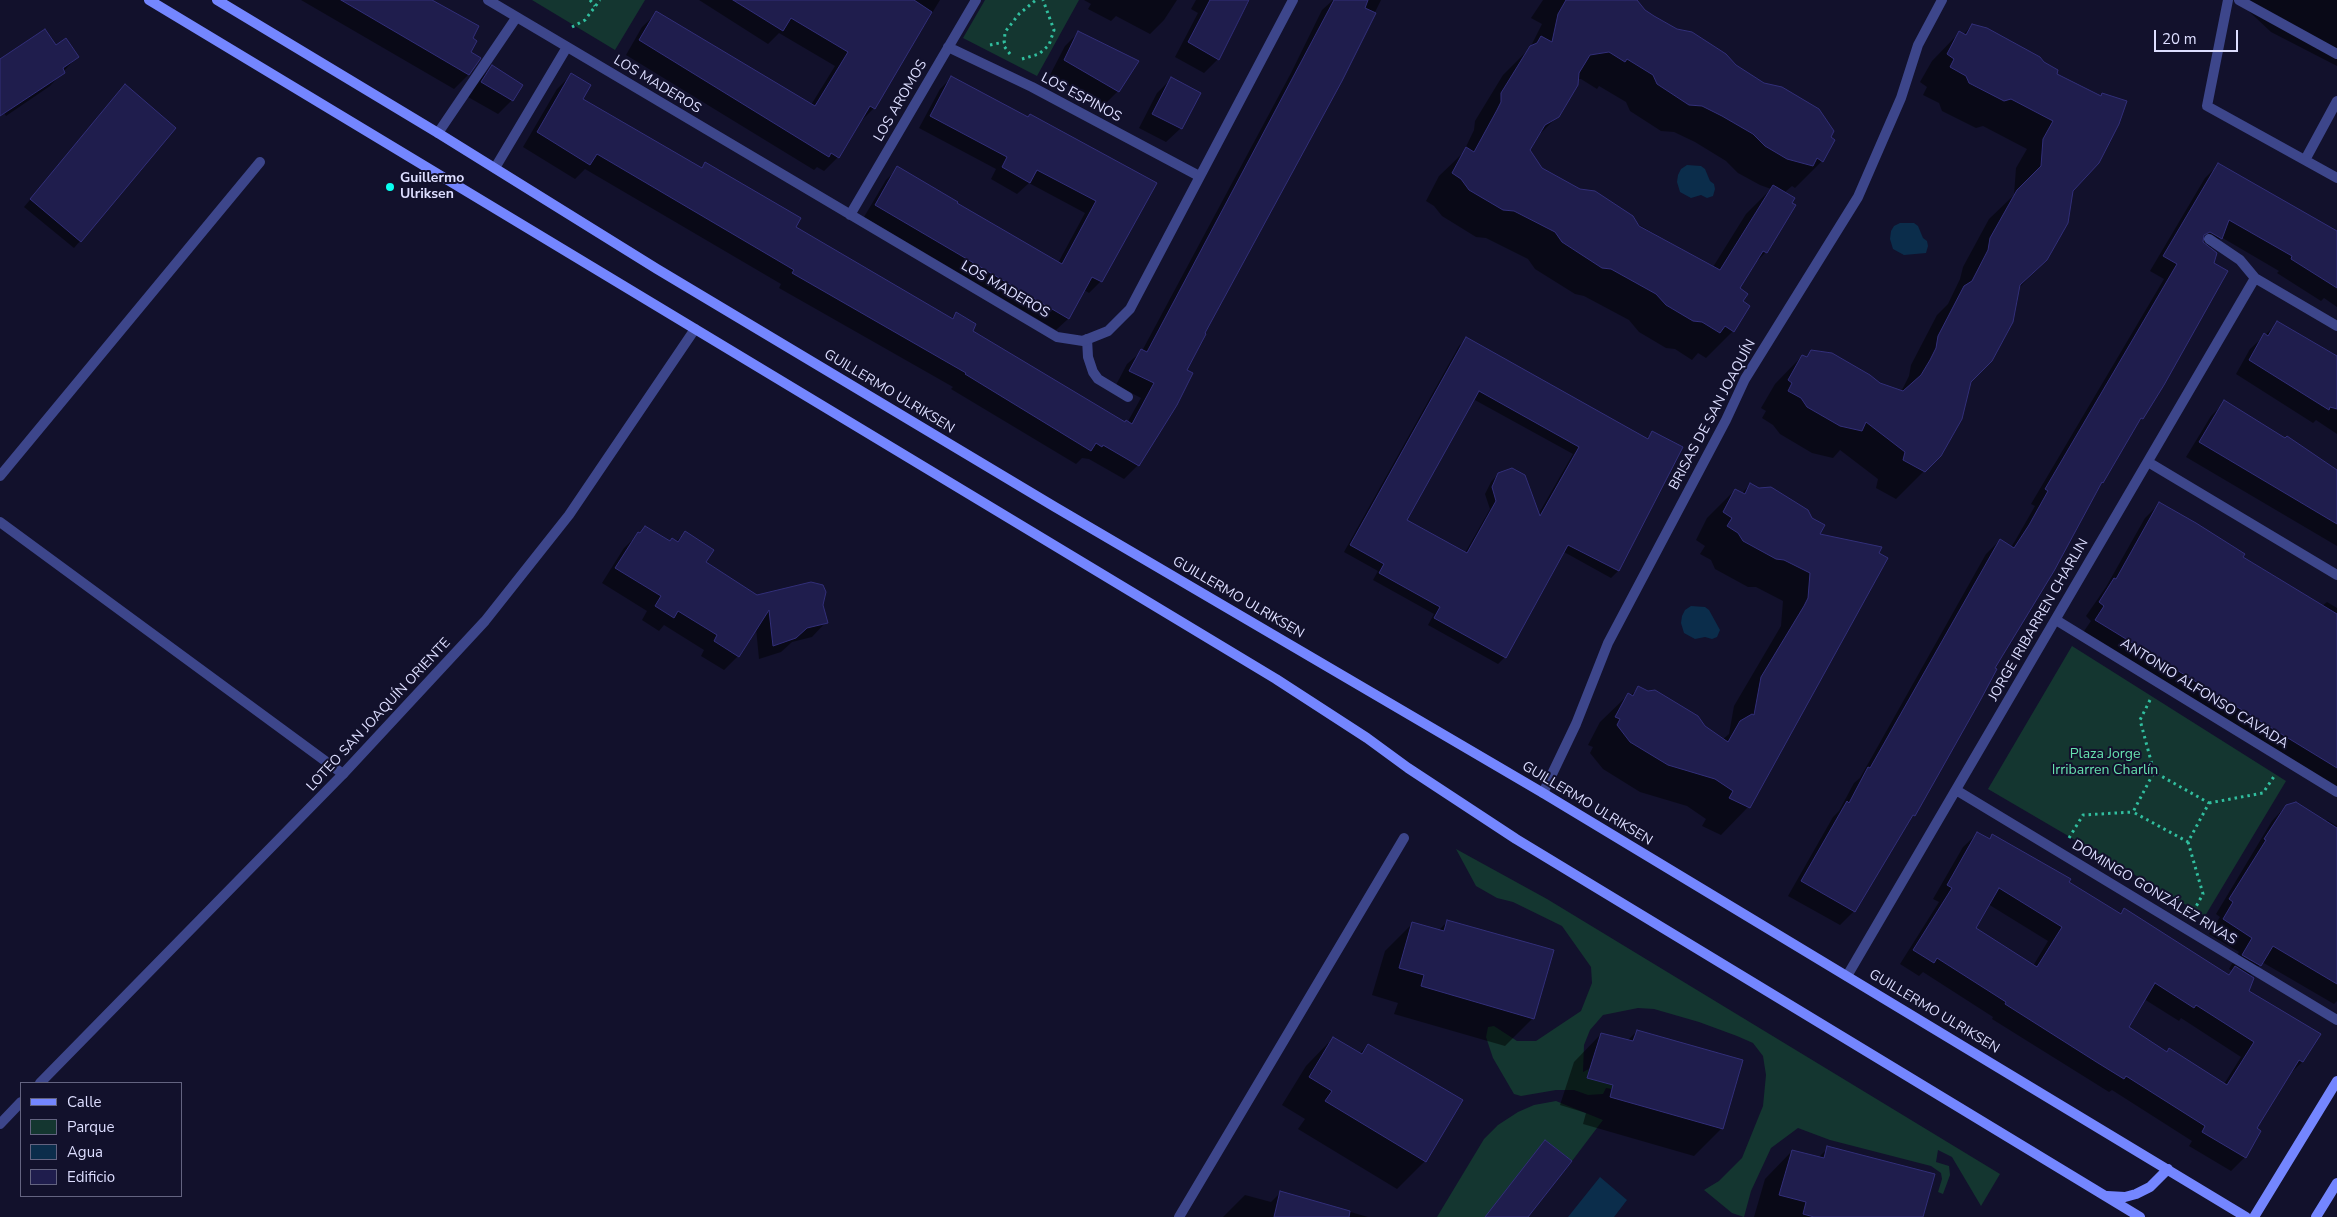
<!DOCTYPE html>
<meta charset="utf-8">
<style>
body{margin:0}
#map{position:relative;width:2337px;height:1217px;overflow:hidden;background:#12112c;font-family:"Nunito Sans",sans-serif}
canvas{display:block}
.legend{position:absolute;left:20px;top:1082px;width:162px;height:115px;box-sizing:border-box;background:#12112c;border:1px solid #636380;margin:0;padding:6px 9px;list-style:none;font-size:15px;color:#dddeff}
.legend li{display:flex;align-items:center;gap:10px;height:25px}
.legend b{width:25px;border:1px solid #636380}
.scale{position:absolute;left:2154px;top:30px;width:84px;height:22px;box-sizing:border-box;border:2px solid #dddeff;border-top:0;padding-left:6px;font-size:15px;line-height:18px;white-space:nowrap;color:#dddeff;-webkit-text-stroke:4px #12112c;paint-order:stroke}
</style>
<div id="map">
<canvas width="2337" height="1217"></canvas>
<ul class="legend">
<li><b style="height:6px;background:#7486ff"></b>Calle</li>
<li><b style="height:14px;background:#143630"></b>Parque</li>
<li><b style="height:14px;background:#0b2d4b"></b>Agua</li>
<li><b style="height:14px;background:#1f1d4d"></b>Edificio</li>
</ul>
<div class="scale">20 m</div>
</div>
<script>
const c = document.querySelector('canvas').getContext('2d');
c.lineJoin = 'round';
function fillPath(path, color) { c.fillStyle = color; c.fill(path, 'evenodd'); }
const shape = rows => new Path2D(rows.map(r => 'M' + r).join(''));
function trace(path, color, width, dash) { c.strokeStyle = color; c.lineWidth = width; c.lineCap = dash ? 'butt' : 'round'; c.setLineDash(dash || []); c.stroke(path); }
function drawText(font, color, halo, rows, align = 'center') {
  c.font = font + ' "Nunito Sans",sans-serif'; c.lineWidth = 4; c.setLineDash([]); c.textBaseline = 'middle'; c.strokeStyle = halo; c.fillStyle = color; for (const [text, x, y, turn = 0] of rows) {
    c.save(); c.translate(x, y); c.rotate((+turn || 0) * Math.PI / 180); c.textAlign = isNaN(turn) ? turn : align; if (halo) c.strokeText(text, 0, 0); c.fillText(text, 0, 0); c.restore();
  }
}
const green = shape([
 [532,0,645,0,615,50],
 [985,0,1079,0,1037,76,963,38],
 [2072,646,2286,781,2205,916,1988,789],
 [1456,849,1547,899,2000,1174,1981,1206,1952,1157,1938,1150,1936,1162,1949,1166,1950,1175,1943,1194,1938,1192,1942,1179,1941,1173,1931,1166,1830,1140,1798,1128,1771,1148,1751,1191,1744,1217,1732,1213,1704,1190,1719,1181,1742,1158,1763,1106,1766,1075,1763,1056,1753,1043,1737,1036,1699,1022,1654,1009,1638,1008,1603,1015,1590,1030,1584,1045,1583,1072,1589,1069,1587,1078,1614,1085,1612,1089,1606,1088,1603,1094,1588,1095,1574,1090,1556,1090,1521,1096,1514,1094,1493,1058,1486,1037,1488,1027,1494,1026,1517,1041,1536,1041,1581,1011,1592,983,1591,967,1562,926,1513,902,1497,898,1476,886],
 [1556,1101,1603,1120,1572,1161,1545,1140,1490,1217,1437,1217,1484,1139,1498,1125,1518,1112,1534,1105]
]);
const water = shape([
 [1687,165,1701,166,1705,169,1710,181,1714,184,1715,189,1713,196,1707,198,1701,195,1691,198,1680,192,1677,182,1678,175,1681,169],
 [1900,223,1914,223,1918,226,1923,238,1927,241,1928,246,1926,253,1904,255,1893,249,1890,239,1891,231,1894,226],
 [1691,606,1705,607,1709,610,1720,630,1717,637,1712,639,1705,637,1695,639,1684,633,1681,623,1682,616,1685,610],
 [1600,1177,1627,1200,1614,1217,1568,1217]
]);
const shadow = shape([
 [301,0,432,0,471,39,469,52,479,58,468,75,454,89],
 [699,0,940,0,874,108,860,122,838,157,824,171,817,167,814,170,626,55,642,27,657,13,811,105,835,66,779,33,768,44],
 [1084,0,1177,0,1164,20,1150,34,1116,16,1111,21,1088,9,1091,4],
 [1196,0,1250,0,1218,59,1204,73,1175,57,1198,13,1191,9],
 [1333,0,1381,0,1341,81,1203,334,1138,465,1124,479,1089,459,1082,458,1076,464,951,389,953,387,779,288,781,284,585,169,575,179,523,147,557,89,571,75,581,99,700,169,705,164,794,227,951,319,956,314,971,331,1124,424,1127,423,1141,398,1116,385,1127,364,1142,351,1291,73,1322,10],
 [1543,0,1635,0,1644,11,1822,161,1795,188,1792,186,1784,193,1766,252,1752,266,1738,289,1742,302,1733,331,1706,358,1698,353,1692,360,1675,349,1666,348,1639,332,1629,320,1584,296,1575,294,1535,269,1528,259,1486,238,1476,237,1442,216,1434,206,1426,201,1439,176,1463,153,1474,130,1475,121,1503,75,1530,48,1542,24,1531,18],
 [1577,79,1581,79,1597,89,1599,86,1626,102,1630,111,1661,131,1674,132,1695,142,1726,161,1738,173,1760,185,1771,189,1746,214,1713,267,1541,169,1529,150,1537,137,1558,116],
 [2241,0,2337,0,2337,66,2271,32,2240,3],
 [1972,25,2055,74,2072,190,2046,260,2019,288,1970,382,1940,455,1896,499,1876,488,1878,479,1840,450,1833,458,1812,453,1780,434,1773,425,1762,418,1766,411,1761,408,1775,384,1802,356,1805,358,1812,351,1880,385,1901,392,1909,376,1911,365,1937,315,1948,304,1960,279,1963,267,1989,219,2014,195,2016,168,2027,149,1983,126,1976,128,1942,111,1939,103,1923,95,1927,87,1920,82,1932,61,1959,33,1963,35],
 [1079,32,1118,91,1104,105,1050,75,1065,46],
 [77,57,50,86,6,116,0,106,0,60],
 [492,67,512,100,498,114,468,97,478,81],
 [951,78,1155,183,1101,281,1089,293,1084,290,1068,319,1056,330,864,217,886,180,898,168,955,204,1058,263,1085,213,1029,183,1017,194,991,179,996,169,919,128,940,89],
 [1171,79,1199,93,1181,128,1166,142,1139,128,1157,93],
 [2219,164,2337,233,2337,307,2324,298,2321,301,2277,273,2279,271,2221,237,2210,249,2142,418,2135,425,2098,486,1993,668,1914,815,1907,821,1854,911,1840,925,1788,896,1833,817,1839,811,1854,783,1860,778,1986,554,2000,540,2011,547,2015,541,2035,506,2031,504,2164,279,2150,271,2205,178],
 [51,175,80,241,74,248,24,207],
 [2278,323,2337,358,2337,434,2316,420,2313,423,2236,374,2250,349],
 [1466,339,1646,439,1652,433,1682,448,1618,571,1611,578,1564,552,1505,657,1498,664,1428,625,1434,614,1373,580,1378,571,1344,552,1459,346],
 [1473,399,1573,454,1538,515,1498,474,1491,482,1485,494,1490,509,1465,553,1405,520],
 [2225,402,2337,471,2337,546,2186,457,2211,416],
 [1750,485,1818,535,1880,548,1748,807,1721,835,1702,826,1706,819,1687,806,1640,792,1603,769,1590,753,1593,747,1588,745,1600,722,1628,695,1630,696,1638,688,1704,727,1722,740,1729,734,1734,706,1781,626,1783,601,1756,587,1748,587,1715,569,1711,560,1700,554,1705,546,1696,540,1707,518,1735,490,1742,493],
 [2159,504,2322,606,2327,602,2337,608,2337,787,2082,634,2091,621,2086,616,2106,587,2145,518],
 [646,527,669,542,676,542,685,532,704,563,757,597,821,605,826,622,812,637,792,642,781,652,759,659,756,628,738,656,724,670,701,656,704,650,664,625,659,631,642,620,647,611,602,583,624,548],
 [2286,806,2325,822,2327,820,2337,826,2337,1001,2334,1004,2262,962,2249,977,2247,991,2302,1062,2288,1076,2255,1129,2245,1157,2231,1171,2189,1146,2192,1141,2112,1090,2109,1092,1992,1019,1993,1017,1923,972,1919,976,1900,964,1939,902,1933,899,1963,847,1978,833,1989,839,1993,835,2119,914,2124,909,2228,975,2232,971,2229,969,2239,952,2209,934,2220,917,2216,914,2272,821],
 [1988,904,2048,941,2033,966,1974,928],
 [2144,999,2179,1021,2181,1018,2241,1057,2224,1084,2167,1053,2127,1027],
 [1448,921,1533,1018,1505,1046,1394,1014,1398,1003,1372,995,1385,951,1412,924,1438,931],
 [1637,1031,1722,1128,1694,1156,1583,1124,1586,1113,1560,1105,1574,1062,1601,1034,1627,1041],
 [1333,1038,1359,1054,1368,1045,1461,1101,1425,1161,1397,1189,1298,1129,1305,1119,1282,1105,1306,1066],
 [1828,1148,1922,1217,1754,1217,1765,1179,1792,1151,1818,1158],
 [1281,1192,1368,1217,1223,1217,1245,1195,1271,1202]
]);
const building = shape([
 [341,0,432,0,479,26,473,38,477,41,471,52,481,58,469,75,341,0],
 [733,0,914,0,932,12,875,109,870,106,839,158,831,153,829,157,639,40,656,11,815,106,848,52,791,18,783,31,733,0],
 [1210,0,1249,0,1219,60,1188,42,1210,0],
 [1334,0,1368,0,1365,8,1376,13,1342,81,1205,333,1206,334,1187,370,1193,373,1177,405,1139,466,1103,445,1102,447,1096,443,1091,451,965,374,966,373,792,273,794,270,597,154,590,165,537,132,571,73,591,85,583,99,702,168,705,162,801,218,796,227,953,319,956,312,976,324,973,331,1125,422,1126,420,1132,424,1154,383,1129,371,1141,349,1147,352,1334,0],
 [1566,0,1637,0,1645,10,1654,16,1677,29,1692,32,1726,54,1736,65,1764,83,1782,87,1819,109,1834,131,1831,137,1835,140,1823,162,1817,158,1813,166,1787,159,1765,146,1753,134,1722,116,1702,106,1689,105,1657,84,1653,75,1627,59,1625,62,1609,52,1590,55,1579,73,1578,85,1559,117,1545,125,1530,150,1542,168,1580,189,1595,191,1633,216,1639,226,1720,270,1773,185,1795,198,1792,203,1796,205,1767,253,1763,251,1740,288,1748,294,1743,301,1750,306,1734,332,1725,326,1720,333,1702,322,1693,321,1666,305,1656,294,1611,269,1602,268,1562,242,1555,232,1514,211,1503,210,1469,190,1461,179,1452,173,1466,147,1474,152,1497,110,1501,102,1501,93,1530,46,1537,43,1541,36,1552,42,1558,14,1566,0],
 [1972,24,1987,28,2040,57,2044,62,2058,70,2057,74,2101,96,2102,93,2127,101,2119,124,2099,163,2073,191,2068,223,2047,260,2020,285,2013,322,1992,361,1971,382,1962,419,1941,456,1925,472,1903,460,1905,452,1866,422,1862,431,1840,426,1807,407,1801,398,1788,391,1792,383,1788,380,1802,355,1807,357,1811,350,1832,353,1870,375,1880,383,1903,391,1921,375,1930,360,1936,348,1938,336,1964,286,1972,281,1988,250,1990,238,2017,190,2041,166,2043,139,2053,121,2011,99,2004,101,1969,83,1966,76,1950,67,1954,59,1947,54,1959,31,1966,35,1972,24],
 [45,29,56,45,66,38,79,57,63,68,65,73,0,116,0,59,45,29],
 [1078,31,1139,61,1119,92,1064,60,1078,31],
 [492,65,523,85,513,101,481,82,492,65],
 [951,76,1028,117,1030,114,1157,183,1102,282,1092,277,1069,319,875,205,897,166,958,202,957,203,1062,264,1096,201,1037,170,1030,183,1002,167,1007,157,930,116,951,76],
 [1171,77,1201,93,1182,129,1152,114,1171,77],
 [125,84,176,128,81,242,30,199,125,84],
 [2218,163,2337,231,2337,288,2291,259,2292,256,2229,220,2222,239,2210,232,2204,235,2203,242,2217,253,2214,263,2228,271,2164,385,2143,419,2141,418,2103,483,2102,482,2054,571,1995,668,1997,669,1981,699,1915,816,1913,815,1855,912,1801,881,1847,801,1849,803,1868,767,1870,768,2000,539,2014,548,2029,525,2048,491,2045,489,2177,264,2163,256,2218,163],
 [2277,321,2337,356,2337,409,2330,407,2329,410,2249,360,2264,333,2268,336,2277,321],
 [1466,337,1648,439,1652,431,1683,447,1619,571,1568,545,1506,658,1434,618,1440,607,1379,573,1384,564,1350,545,1466,337],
 [1479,391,1579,447,1540,516,1525,475,1512,468,1498,473,1492,487,1496,501,1467,553,1407,520,1479,391],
 [2224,400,2285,438,2287,436,2337,470,2337,524,2199,442,2224,400],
 [1750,483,1759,488,1771,487,1808,510,1812,518,1825,525,1820,534,1882,547,1879,553,1888,558,1750,808,1729,798,1733,791,1715,779,1668,765,1630,742,1617,725,1620,719,1615,717,1628,693,1633,696,1638,686,1648,691,1655,690,1698,716,1705,726,1728,742,1740,721,1752,714,1754,715,1761,677,1804,606,1808,598,1810,573,1784,560,1776,559,1743,541,1738,533,1727,526,1732,518,1723,512,1735,489,1745,494,1750,483],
 [2159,502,2196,523,2245,554,2243,557,2337,614,2337,768,2095,620,2104,606,2099,602,2114,578,2116,579,2159,502],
 [645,526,670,541,672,538,678,542,685,531,714,550,706,562,757,595,811,582,823,585,826,592,823,605,828,623,807,628,796,638,773,646,769,610,739,657,714,641,717,635,678,611,674,618,655,606,661,596,615,568,638,532,640,533,645,526],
 [2296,802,2337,828,2337,984,2273,946,2261,966,2242,955,2252,938,2223,919,2233,902,2229,899,2266,840,2264,839,2286,805,2296,802],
 [1977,832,1990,839,1992,834,2071,879,2069,882,2121,914,2124,908,2229,975,2235,966,2254,978,2249,991,2321,1034,2303,1062,2299,1060,2257,1128,2261,1131,2246,1158,2202,1132,2205,1126,2126,1076,2124,1079,2098,1063,2005,1004,2006,1002,1937,958,1934,963,1913,950,1952,888,1947,885,1977,832],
 [1999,888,2062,927,2037,967,1976,928,1999,888],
 [2155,983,2194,1008,2196,1005,2254,1042,2227,1085,2169,1048,2167,1052,2129,1027,2155,983],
 [1447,920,1554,950,1534,1019,1421,986,1424,975,1399,968,1412,922,1444,931,1447,920],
 [1637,1030,1743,1060,1723,1129,1610,1097,1613,1085,1587,1078,1601,1033,1633,1041,1637,1030],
 [1333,1037,1362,1054,1368,1044,1463,1100,1426,1162,1325,1101,1332,1091,1309,1077,1333,1037],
 [1545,1140,1572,1161,1528,1217,1485,1217,1545,1140],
 [1827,1146,1935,1174,1923,1217,1814,1217,1803,1214,1806,1202,1779,1195,1792,1150,1824,1158,1827,1146],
 [1280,1191,1350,1211,1349,1217,1274,1217,1280,1191]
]);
const path = shape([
 [590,0,595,6],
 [572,27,585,20,600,0],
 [990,45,1004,42],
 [1010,54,1004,46,1005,32,1019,14,1036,0],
 [1022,59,1039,54,1049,45,1054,30,1043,0],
 [2150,700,2140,720,2154,772,2133,812,2188,842,2209,803,2154,772],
 [2209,803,2263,793,2275,775],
 [2069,838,2083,815,2133,812],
 [2188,842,2203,894,2193,912]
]);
const lane = shape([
 [1087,339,1088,357,1093,372,1098,379,1128,397],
 [0,476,260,162],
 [0,522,343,774],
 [1543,793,1576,724,1608,643,1726,420,1745,379,1858,197,1901,98,1918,45,1942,0],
 [1179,1217,1404,838]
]);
const street = shape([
 [488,0,1057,337,1083,341,1108,331,1130,309,1293,0],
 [2228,0,2207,106,2337,178],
 [2239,0,2337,54],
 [948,47,1032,87,1199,176],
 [438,133,516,18],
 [2305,160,2337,101],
 [495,168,567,47],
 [850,215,976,0],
 [2209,239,2240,260,2255,278,2337,326],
 [2148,462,2337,575],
 [2056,620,2337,792],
 [1956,790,2337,1020],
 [1847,976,2255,278],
 [40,1083,343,774,485,621,569,515,695,329],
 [0,1124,21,1102]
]);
const secondary = shape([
 [149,0,1276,679,1367,738,1408,768,1516,839,2140,1217],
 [217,0,438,133,657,269,1055,507,1543,793,2246,1217],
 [2107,1196,2125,1197,2136,1194,2150,1187,2168,1169],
 [2254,1217,2337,1081],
 [2316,1217,2337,1183]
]);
const markers = [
 [390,187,5,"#09fff0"]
];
const streetNames = [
 ["LOS MADEROS",657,85,31],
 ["LOS ESPINOS",1081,98,28],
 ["LOS AROMOS",901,101,-60],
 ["LOS MADEROS",1005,290,30],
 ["GUILLERMO ULRIKSEN",889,392,31],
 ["BRISAS DE SAN JOAQUÍN",1713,415,-62],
 ["GUILLERMO ULRIKSEN",1238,598,30],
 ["JORGE IRIBARREN CHARLIN",2039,620,-60],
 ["ANTONIO ALFONSO CAVADA",2204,694,32],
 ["LOTEO SAN JOAQUÍN ORIENTE",379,715,-47],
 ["GUILLERMO ULRIKSEN",1587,804,31],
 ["DOMINGO GONZÁLEZ RIVAS",2154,893,31],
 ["GUILLERMO ULRIKSEN",1934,1012,31]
];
const poiNames = [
 ["Guillermo",400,179],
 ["Ulriksen",400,195]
];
const parkNames = [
 ["Plaza Jorge",2105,755],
 ["Irribarren Charlín",2105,771]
];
fillPath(green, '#143630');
fillPath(water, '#0b2d4b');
fillPath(shadow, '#0007');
fillPath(building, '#1f1d4d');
trace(building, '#322f79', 1);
trace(path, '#31bf9f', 3, [2.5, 4]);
trace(lane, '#3d468b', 10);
trace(street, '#3d468b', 10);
trace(secondary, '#7486ff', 10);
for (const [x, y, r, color] of markers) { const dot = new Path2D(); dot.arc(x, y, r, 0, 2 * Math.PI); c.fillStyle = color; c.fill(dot); trace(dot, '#12112c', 2); }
drawText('14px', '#dddeff', '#12112c', streetNames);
drawText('bold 14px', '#dddeff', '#12112c', poiNames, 'left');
drawText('14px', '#66e1af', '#12112c', parkNames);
</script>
